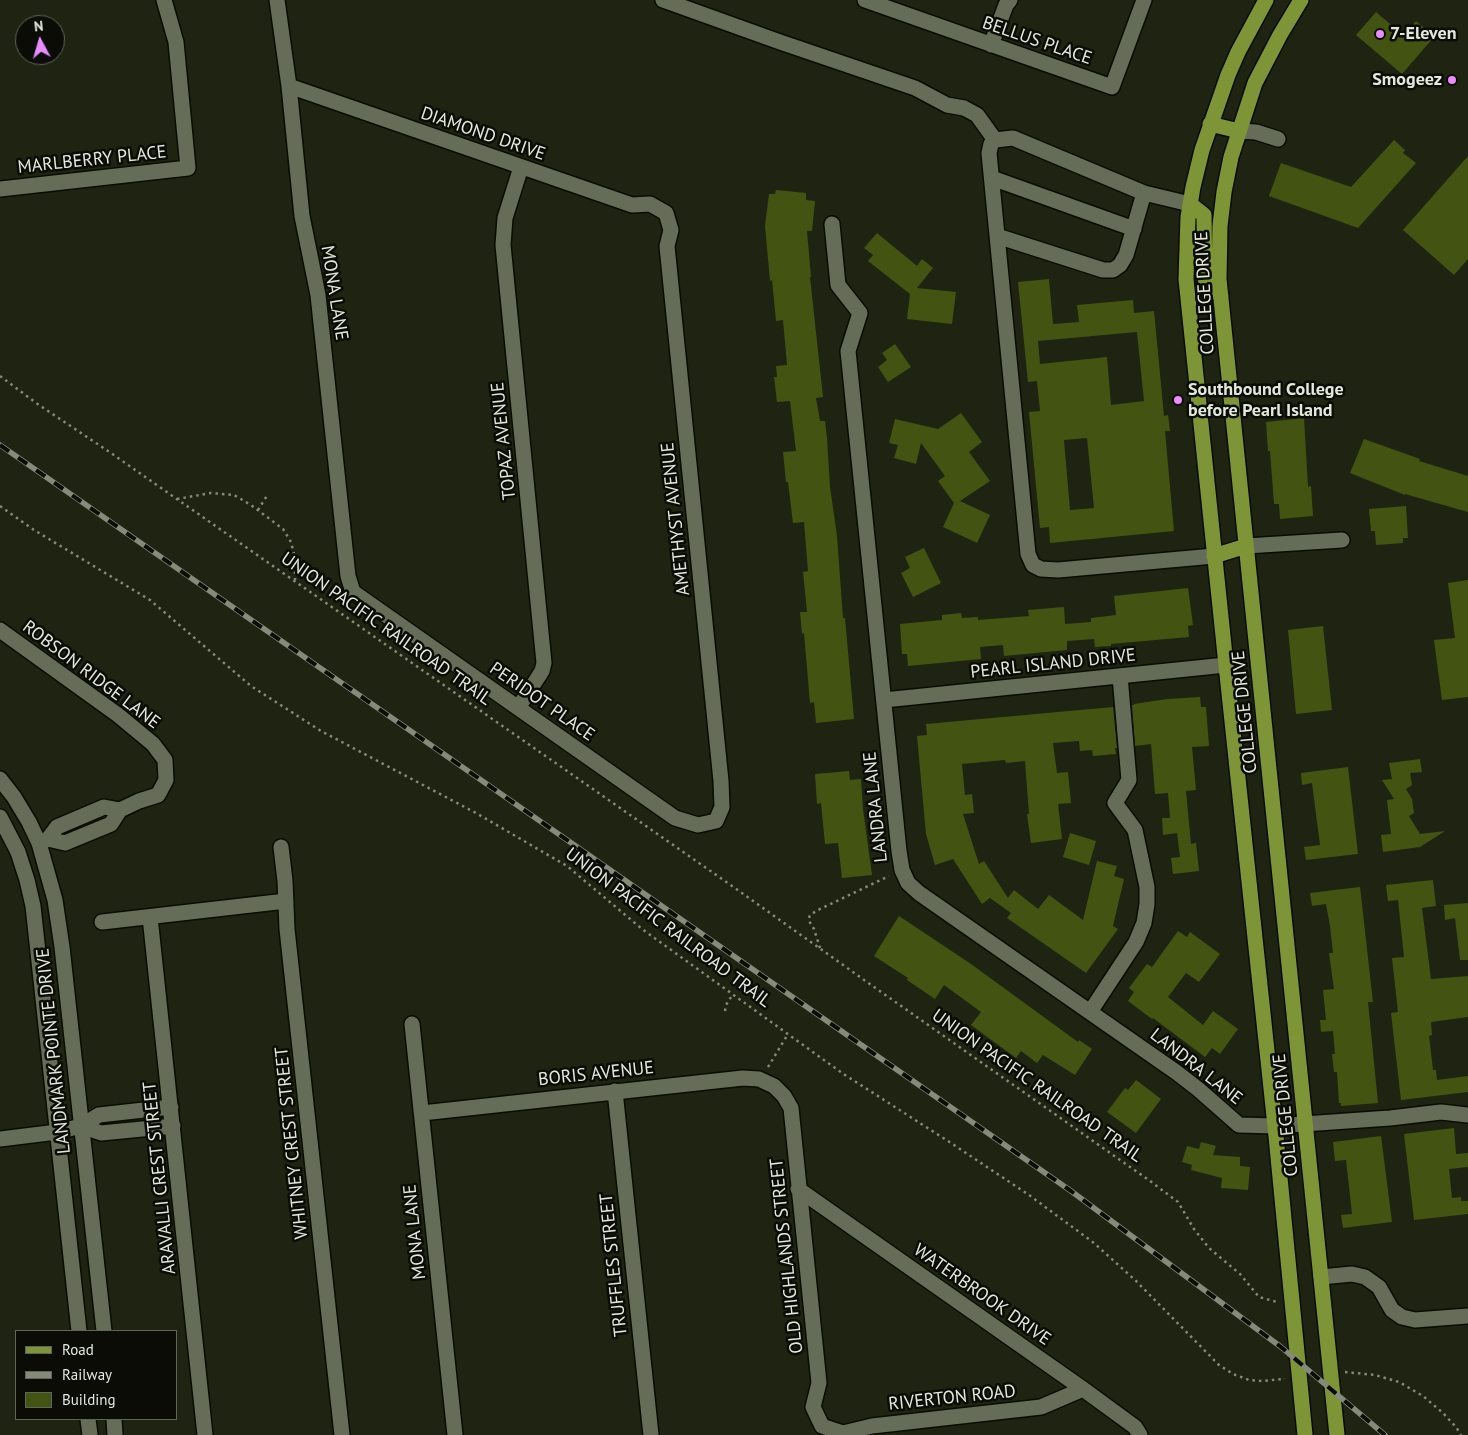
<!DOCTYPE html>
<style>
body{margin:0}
#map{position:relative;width:1468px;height:1435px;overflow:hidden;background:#1f2412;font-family:"PT Sans",sans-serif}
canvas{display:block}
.legend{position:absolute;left:15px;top:1330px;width:162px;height:90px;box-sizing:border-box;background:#0a0c05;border:1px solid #61645b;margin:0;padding:6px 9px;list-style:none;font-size:15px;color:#e3e8dc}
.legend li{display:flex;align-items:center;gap:10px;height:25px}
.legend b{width:25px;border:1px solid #61645b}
.north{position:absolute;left:15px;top:15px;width:50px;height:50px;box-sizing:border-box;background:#0a0c05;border:1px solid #61645b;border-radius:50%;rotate:354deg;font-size:14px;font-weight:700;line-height:20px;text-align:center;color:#e3e8dc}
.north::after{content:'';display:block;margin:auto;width:18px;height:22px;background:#e98dfe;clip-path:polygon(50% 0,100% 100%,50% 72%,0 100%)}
</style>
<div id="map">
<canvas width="1468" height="1435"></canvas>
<ul class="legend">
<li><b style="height:6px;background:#7e9537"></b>Road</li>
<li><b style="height:6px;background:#858a7b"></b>Railway</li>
<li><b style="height:14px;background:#435312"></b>Building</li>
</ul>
<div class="north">N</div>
</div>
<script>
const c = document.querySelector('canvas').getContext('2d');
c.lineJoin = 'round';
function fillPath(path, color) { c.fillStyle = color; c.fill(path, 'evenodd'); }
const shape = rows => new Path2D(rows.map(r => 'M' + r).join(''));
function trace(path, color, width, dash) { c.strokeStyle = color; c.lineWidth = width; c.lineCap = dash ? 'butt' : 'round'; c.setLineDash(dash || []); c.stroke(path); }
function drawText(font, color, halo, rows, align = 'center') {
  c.font = font + ' "PT Sans",sans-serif'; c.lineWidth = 5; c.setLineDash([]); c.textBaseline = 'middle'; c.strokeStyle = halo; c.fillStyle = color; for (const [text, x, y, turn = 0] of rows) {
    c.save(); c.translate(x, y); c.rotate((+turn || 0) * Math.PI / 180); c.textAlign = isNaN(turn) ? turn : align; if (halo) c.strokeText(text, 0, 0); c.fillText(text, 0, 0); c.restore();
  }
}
const building = shape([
 [1376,12,1403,35,1416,21,1434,37,1402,74,1356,35],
 [1394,140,1405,150,1403,153,1416,163,1358,228,1269,196,1281,163,1351,187],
 [1468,156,1468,259,1454,275,1403,230],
 [776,190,806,193,806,200,815,201,812,231,807,231,811,277,810,277,823,397,816,398,820,421,825,421,827,438,830,487,837,536,843,618,845,618,854,719,816,723,814,702,810,703,804,633,802,634,800,612,807,612,803,572,808,571,804,522,793,523,788,482,786,482,783,452,796,451,790,401,777,402,774,377,777,377,776,366,787,365,783,320,776,321,772,280,770,281,765,226,769,194,775,194],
 [877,233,917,266,922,259,933,268,917,288,956,292,952,324,907,319,910,294,868,261,873,255,864,248],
 [1049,279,1053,324,1079,322,1077,305,1133,300,1134,313,1154,311,1164,416,1168,415,1170,431,1165,431,1174,531,1050,543,1049,527,1040,528,1029,412,1040,411,1037,381,1028,382,1018,282],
 [1137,332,1144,401,1111,405,1107,357,1040,364,1038,341],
 [1087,438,1094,508,1070,510,1064,440],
 [895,344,911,367,888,382,878,367,887,360,882,353],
 [961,413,982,442,969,452,990,481,960,501,990,515,977,543,943,527,954,503,938,481,945,476,921,443,916,464,894,458,898,445,889,443,895,419,938,429],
 [1304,418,1308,487,1311,486,1313,516,1280,519,1279,504,1274,504,1270,451,1268,451,1266,422],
 [1364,439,1420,459,1419,461,1468,476,1468,512,1405,494,1405,495,1350,473],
 [1406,506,1408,538,1403,538,1403,543,1376,545,1375,531,1371,531,1369,509],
 [924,548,941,583,913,597,901,573,910,568,905,557],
 [1468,580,1468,697,1442,700,1434,640,1455,638,1448,583],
 [1188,588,1193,625,1188,626,1189,637,1111,644,1111,646,1095,647,1094,639,1067,641,1067,650,1004,656,1003,645,980,647,981,659,908,666,907,654,902,654,900,624,942,620,942,615,961,613,962,618,978,617,978,620,1029,616,1028,610,1064,607,1065,624,1091,622,1091,618,1116,615,1114,596],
 [1323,626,1332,710,1296,714,1288,630],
 [1200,697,1201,707,1206,707,1209,746,1192,747,1196,790,1186,791,1191,844,1196,843,1199,871,1173,874,1171,858,1180,857,1177,833,1163,835,1162,818,1170,818,1168,793,1155,794,1151,744,1135,746,1132,705,1134,705,1134,704,1167,699],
 [1113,707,1117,748,1115,748,1116,754,1093,756,1092,750,1080,751,1079,741,1053,743,1057,773,1068,772,1071,803,1058,804,1062,839,1031,843,1027,814,1029,814,1025,761,1006,763,1005,760,962,764,965,795,972,794,974,813,963,814,979,864,984,861,1008,898,1014,890,1038,909,1049,895,1083,920,1097,861,1117,866,1114,876,1124,879,1113,926,1118,929,1086,973,1007,918,1011,913,990,898,982,904,953,859,935,865,926,834,917,736,927,735,926,724],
 [1420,759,1422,772,1410,773,1412,785,1406,789,1412,799,1414,813,1409,816,1420,834,1445,831,1420,847,1383,852,1381,835,1391,834,1387,800,1394,799,1382,780,1392,779,1389,763],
 [1348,767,1358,854,1306,860,1304,847,1320,845,1312,783,1302,785,1301,773],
 [849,771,850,780,861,779,863,809,872,875,842,878,838,843,825,844,821,803,817,804,815,774],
 [1070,833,1096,841,1089,865,1063,857],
 [1433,880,1436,906,1422,908,1431,979,1468,976,1468,1017,1431,1022,1432,1035,1429,1036,1433,1070,1436,1070,1437,1080,1468,1076,1468,1092,1401,1100,1391,1013,1398,1012,1392,958,1404,957,1398,900,1388,901,1386,885],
 [1360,887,1373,1002,1368,1002,1378,1103,1341,1106,1341,1103,1339,1103,1337,1072,1334,1072,1332,1054,1335,1054,1333,1031,1321,1032,1320,1020,1326,1020,1323,990,1334,989,1329,953,1333,953,1330,926,1326,904,1312,906,1310,893],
 [1468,903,1468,960,1460,960,1455,918,1445,920,1444,905],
 [899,916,971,964,1078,1042,1079,1040,1092,1049,1075,1075,1043,1055,1037,1063,1021,1051,1016,1058,971,1025,981,1012,944,985,935,999,907,980,908,978,874,956],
 [1178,931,1187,937,1190,932,1220,954,1199,982,1186,973,1168,997,1203,1025,1213,1011,1238,1029,1220,1054,1212,1048,1205,1057,1153,1018,1152,1019,1128,1001,1134,992,1129,988,1147,964,1152,967],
 [1136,1080,1161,1099,1136,1133,1107,1112,1125,1088,1128,1090],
 [1454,1128,1456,1154,1468,1153,1468,1167,1449,1169,1452,1198,1461,1197,1461,1201,1468,1201,1468,1214,1414,1220,1404,1134],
 [1381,1136,1392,1222,1343,1228,1341,1215,1352,1214,1346,1160,1335,1161,1333,1142],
 [1201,1142,1216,1146,1213,1155,1240,1157,1240,1166,1250,1167,1248,1190,1221,1188,1222,1178,1191,1170,1192,1165,1182,1162,1187,1146,1199,1149]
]);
const path = shape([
 [0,376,39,405,108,451,732,886,867,982,1150,1181,1178,1202,1194,1229,1209,1248,1240,1274,1259,1297,1277,1302],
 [177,499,211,493,234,495,251,505,283,529,291,542,295,558,295,580],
 [0,506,34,530,150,600,251,686,321,731,476,813,567,866,642,929,842,1073,951,1143,1029,1195,1094,1243,1135,1280,1219,1365,1233,1374,1249,1380,1262,1381,1284,1379,1284,1378],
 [258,510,268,494],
 [820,948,814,929,809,921,809,918,810,915,818,910,889,876],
 [725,1011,726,1005,733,994],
 [768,1067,788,1034],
 [1345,1372,1375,1375,1399,1382,1423,1396,1443,1413,1456,1427,1461,1435]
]);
const minor = shape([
 [277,0,288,79,289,86,302,216,318,295,348,576,353,592,675,818,698,825,716,821,722,807,721,781,667,246,671,230,666,213,650,204,632,205,289,86],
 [663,0,780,42,915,88,947,105,964,108,977,115,995,140],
 [865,0,1112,87,1144,0],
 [991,45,1006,5,1010,0],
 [1239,131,1256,132,1278,139],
 [992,178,1134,229],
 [0,189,188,168,176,42,164,0],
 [1144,193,1013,138,995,140,991,144,989,153,1028,554,1033,565,1041,569,1058,570,1214,556],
 [832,224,838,285,860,313,848,351,899,851,902,870,908,883,919,893,1176,1072,1198,1089,1239,1125,1275,1126,1390,1118,1441,1112,1468,1115],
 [997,236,1103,270,1113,270,1120,265,1126,255,1144,193,1190,204],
 [1246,546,1342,540],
 [0,630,118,715,153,744,165,760,166,780,158,795,139,801,120,810,111,824,65,843,48,839],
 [884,700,1226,665],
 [518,708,535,682,542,671,544,663,503,245,505,218,521,167],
 [0,779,14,797,29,822,39,843,55,900,62,947,104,1331],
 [0,817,18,852,27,880,33,906,79,1331],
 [40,843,48,839,57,827,104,807,120,810],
 [281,847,285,881,287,929,342,1435],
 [150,917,205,1435],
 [102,922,286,901],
 [1090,1012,1136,942,1144,923,1147,904,1147,887,1135,830,1115,803,1129,780,1120,676],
 [412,1024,455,1435],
 [615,1091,651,1435],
 [422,1113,743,1078,759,1079,774,1086,784,1096,791,1108,819,1383,813,1407,822,1426,843,1433,872,1426,1041,1407,1083,1389],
 [81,1126,101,1133,173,1126],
 [0,1139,57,1132,81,1126,99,1115,171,1107],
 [798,1189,1083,1389,1135,1427,1140,1435],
 [1321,1277,1352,1274,1365,1277,1379,1287,1392,1310,1402,1317,1415,1320,1468,1316],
 [88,1419,90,1435],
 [114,1419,115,1435]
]);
const major = shape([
 [1266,0,1238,52,1228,75,1202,150,1193,187,1188,217,1186,279,1226,665,1275,1126,1305,1435],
 [1301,0,1280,35,1255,83,1231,157,1224,192,1220,226,1219,279,1337,1435],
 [1210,124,1239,131],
 [1190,204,1204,215,1205,279,1221,296],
 [1214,556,1246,546]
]);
const rail = shape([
 [0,445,1071,1191,1281,1347,1385,1435]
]);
const markers = [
 [1380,34,5,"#e98dfe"],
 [1452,80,5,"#e98dfe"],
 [1178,400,5,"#e98dfe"]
];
const poiNames = [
 ["7-Eleven",1390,34],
 ["Smogeez",1442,80,"right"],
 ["Southbound College",1188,390],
 ["before Pearl Island",1188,411]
];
const streetNames = [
 ["BELLUS PLACE",1037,41,19],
 ["DIAMOND DRIVE",483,134,19],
 ["MARLBERRY PLACE",92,160,-6],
 ["MONA LANE",334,293,81],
 ["COLLEGE DRIVE",1205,293,-93],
 ["TOPAZ AVENUE",504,441,-96],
 ["AMETHYST AVENUE",676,519,-96],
 ["UNION PACIFIC RAILROAD TRAIL",386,629,35],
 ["PEARL ISLAND DRIVE",1053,664,-6],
 ["ROBSON RIDGE LANE",91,675,37],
 ["PERIDOT PLACE",542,702,35],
 ["COLLEGE DRIVE",1245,712,-96],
 ["LANDRA LANE",876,807,-96],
 ["UNION PACIFIC RAILROAD TRAIL",668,928,37],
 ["LANDMARK POINTE DRIVE",54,1051,-96],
 ["LANDRA LANE",1196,1067,38],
 ["BORIS AVENUE",596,1074,-6],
 ["UNION PACIFIC RAILROAD TRAIL",1037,1086,35],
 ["COLLEGE DRIVE",1286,1115,-96],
 ["WHITNEY CREST STREET",292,1143,-96],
 ["ARAVALLI CREST STREET",160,1178,-96],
 ["MONA LANE",415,1232,-96],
 ["OLD HIGHLANDS STREET",787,1256,-96],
 ["TRUFFLES STREET",614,1265,-96],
 ["WATERBROOK DRIVE",982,1295,35],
 ["RIVERTON ROAD",952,1398,-6]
];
fillPath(building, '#435312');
trace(minor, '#090d01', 18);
trace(major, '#090d01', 18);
trace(path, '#84897a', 2.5, [2.5, 4]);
trace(minor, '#656c57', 15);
trace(major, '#7e9537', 15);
trace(rail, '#858a7b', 5.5);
trace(rail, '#0a0c05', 4, [11]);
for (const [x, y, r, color] of markers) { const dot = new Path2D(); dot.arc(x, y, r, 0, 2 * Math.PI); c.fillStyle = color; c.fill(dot); trace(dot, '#0a0c05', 2); }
drawText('bold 18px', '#e3e8dc', '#0a0c05', poiNames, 'left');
drawText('18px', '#e3e8dc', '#0a0c05', streetNames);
</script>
